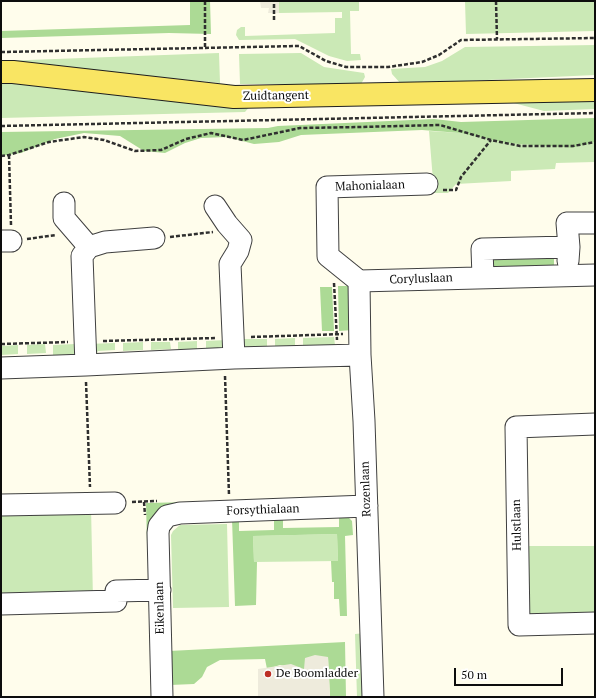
<!DOCTYPE html>
<style>
body{margin:0}
#map{position:relative;width:596px;height:698px;overflow:hidden;background:#fffdec;font-family:"PT Serif",serif}
canvas{display:block}
.frame{position:absolute;inset:0;border:2px solid #0d0d0d;pointer-events:none}
.scale{position:absolute;left:454px;top:668px;width:109px;height:18px;box-sizing:border-box;border:2px solid #0d0d0d;border-top:0;padding-left:5px;font-size:12px;line-height:14px;white-space:nowrap;color:#0d0d0d;-webkit-text-stroke:3px #fff;paint-order:stroke}
</style>
<div id="map">
<canvas width="596" height="698"></canvas>
<div class="frame"></div>
<div class="scale">50 m</div>
</div>
<script>
const c = document.querySelector('canvas').getContext('2d');
c.lineJoin = 'round';
function fillPath(path, color) { c.fillStyle = color; c.fill(path, 'evenodd'); }
const shape = rows => new Path2D(rows.map(r => 'M' + r).join(''));
function trace(path, color, width, dash) { c.strokeStyle = color; c.lineWidth = width; c.lineCap = dash ? 'butt' : 'round'; c.setLineDash(dash || []); c.stroke(path); }
function drawText(font, color, halo, rows, align = 'center') {
  c.font = font + ' "PT Serif",serif'; c.lineWidth = 4; c.setLineDash([]); c.textBaseline = 'middle'; c.strokeStyle = halo; c.fillStyle = color; for (const [text, x, y, turn = 0] of rows) {
    c.save(); c.translate(x, y); c.rotate((+turn || 0) * Math.PI / 180); c.textAlign = isNaN(turn) ? turn : align; if (halo) c.strokeText(text, 0, 0); c.fillText(text, 0, 0); c.restore();
  }
}
const green = shape([
 [279,1,359,1,359,11,350,11,351,54,360,54,361,60,347,61,329,56,295,39,239,40,236,35,237,30,241,27,245,27,245,36,335,33,335,18,342,18,342,12,279,13],
 [465,1,595,1,595,31,466,34],
 [595,45,595,75,401,84,392,74,391,69,425,67,442,61,465,47],
 [219,53,220,83,1,61],
 [301,53,324,67,364,73,365,77,361,84,240,84,239,54],
 [39,81,251,105,245,112,1,118,1,84],
 [595,96,595,109,544,111,506,101],
 [429,131,460,133,505,143,572,148,595,142,595,162,556,163,555,169,511,171,511,181,456,184,448,193,434,193],
 [334,337,335,345,303,346,303,338],
 [295,338,295,346,275,346,275,339],
 [237,339,267,339,267,347,248,347,247,351],
 [227,340,227,348,206,353,206,341],
 [197,341,197,349,178,349,178,342],
 [143,342,143,350,123,351,123,343],
 [151,342,170,342,171,349,151,350],
 [115,343,115,350,98,351,96,355,87,344],
 [45,344,46,353,27,354,27,345],
 [75,344,75,356,53,358,53,345],
 [18,345,18,354,1,355,1,346],
 [91,507,93,600,1,602,1,509],
 [227,524,229,607,173,608,171,535,173,531,180,525],
 [337,534,338,561,254,562,253,536],
 [527,546,595,546,595,616,527,616],
 [366,633,368,697,357,697,355,634]
]);
const forest = shape([
 [190,1,210,1,211,34,169,33,1,38,1,31,190,25],
 [595,118,595,142,572,148,505,143,460,133,422,130,301,135,279,142,254,144,227,137,201,138,185,143,165,153,144,151,120,136,84,133,55,139,21,153,1,156,1,132,268,128,278,126,434,119,461,122],
 [554,254,554,269,492,272,490,257],
 [338,286,351,286,353,330,339,331],
 [320,287,332,287,334,331,322,331],
 [191,502,154,544,147,544,146,503],
 [339,516,348,517,352,521,353,535,345,536,347,616,340,616,339,599,334,599,334,582,332,582,331,561,338,561,337,534,253,536,254,562,257,562,256,605,235,606,232,519,239,519,239,531,274,530,274,518,283,517,283,528,339,527],
 [345,642,346,697,330,697,328,657,304,670,280,665,267,669,265,659,220,660,207,667,202,677,194,684,170,685,169,651]
]);
const plaza = shape([
 [260,1,279,1,279,13,268,13,269,8,261,8],
 [315,655,328,657,330,697,258,697,258,669,291,664,304,669,305,658]
]);
const path = shape([
 [205,1,205,48],
 [496,1,497,39],
 [274,20,274,1],
 [1,52,299,46,326,61,346,67,388,67,422,62,439,55,461,40,595,38],
 [1,126,595,113],
 [9,155,11,225],
 [1,156,9,155,49,142,84,137,104,140,135,151,161,150,186,139,211,133,243,140,300,128,360,127,440,125,491,140,520,146,573,146,595,142],
 [443,190,456,190,461,177,491,140],
 [170,237,213,232],
 [27,239,56,235],
 [334,283,337,340],
 [251,337,343,334],
 [103,341,216,338],
 [1,344,68,342],
 [225,376,229,495],
 [86,382,90,487],
 [132,502,157,501],
 [144,502,145,515]
]);
const minor = shape([
 [64,203,64,218,89,247],
 [215,206,227,224,241,240,238,251,230,264,234,358],
 [1,241,11,241],
 [568,261,569,247,567,223,595,223],
 [483,277,482,249,569,247],
 [359,281,360,355,364,421,373,697],
 [359,281,595,275],
 [359,281,328,256,327,187,427,184],
 [86,365,82,256,89,247,105,242,154,238],
 [1,368,86,365,234,358,360,355],
 [595,424,516,427,519,625,595,623],
 [1,505,115,503],
 [1,604,116,601,116,591,160,590],
 [162,697,158,533,159,526,167,516,180,513,367,506]
]);
const major = shape([
 [1,72,13,72,234,97,595,90]
]);
const markers = [
 [268,674,4,"#bc2f25"]
];
const streetNames = [
 ["Zuidtangent",276,96,-1],
 ["Mahonialaan",370,186,-2],
 ["Coryluslaan",421,279,-2],
 ["Rozenlaan",366,489,-92],
 ["Forsythialaan",263,510,-2],
 ["Hulstlaan",517,525,-91],
 ["Eikenlaan",160,608,-91]
];
const poiNames = [
 ["De Boomladder",276,674]
];
fillPath(green, '#cbe9b6');
fillPath(forest, '#acda95');
fillPath(plaza, '#eeebdc');
trace(minor, '#404040', 23);
trace(major, '#1e1e1e', 24);
trace(path, '#2f2f2f', 2.5, [4, 2]);
trace(minor, '#fff', 21);
trace(major, '#f9e563', 22);
for (const [x, y, r, color] of markers) { const dot = new Path2D(); dot.arc(x, y, r, 0, 2 * Math.PI); c.fillStyle = color; c.fill(dot); trace(dot, '#fff', 1.5); }
drawText('12px', '#0d0d0d', '#fff', streetNames);
drawText('12px', '#0d0d0d', '#fff', poiNames, 'left');
</script>
